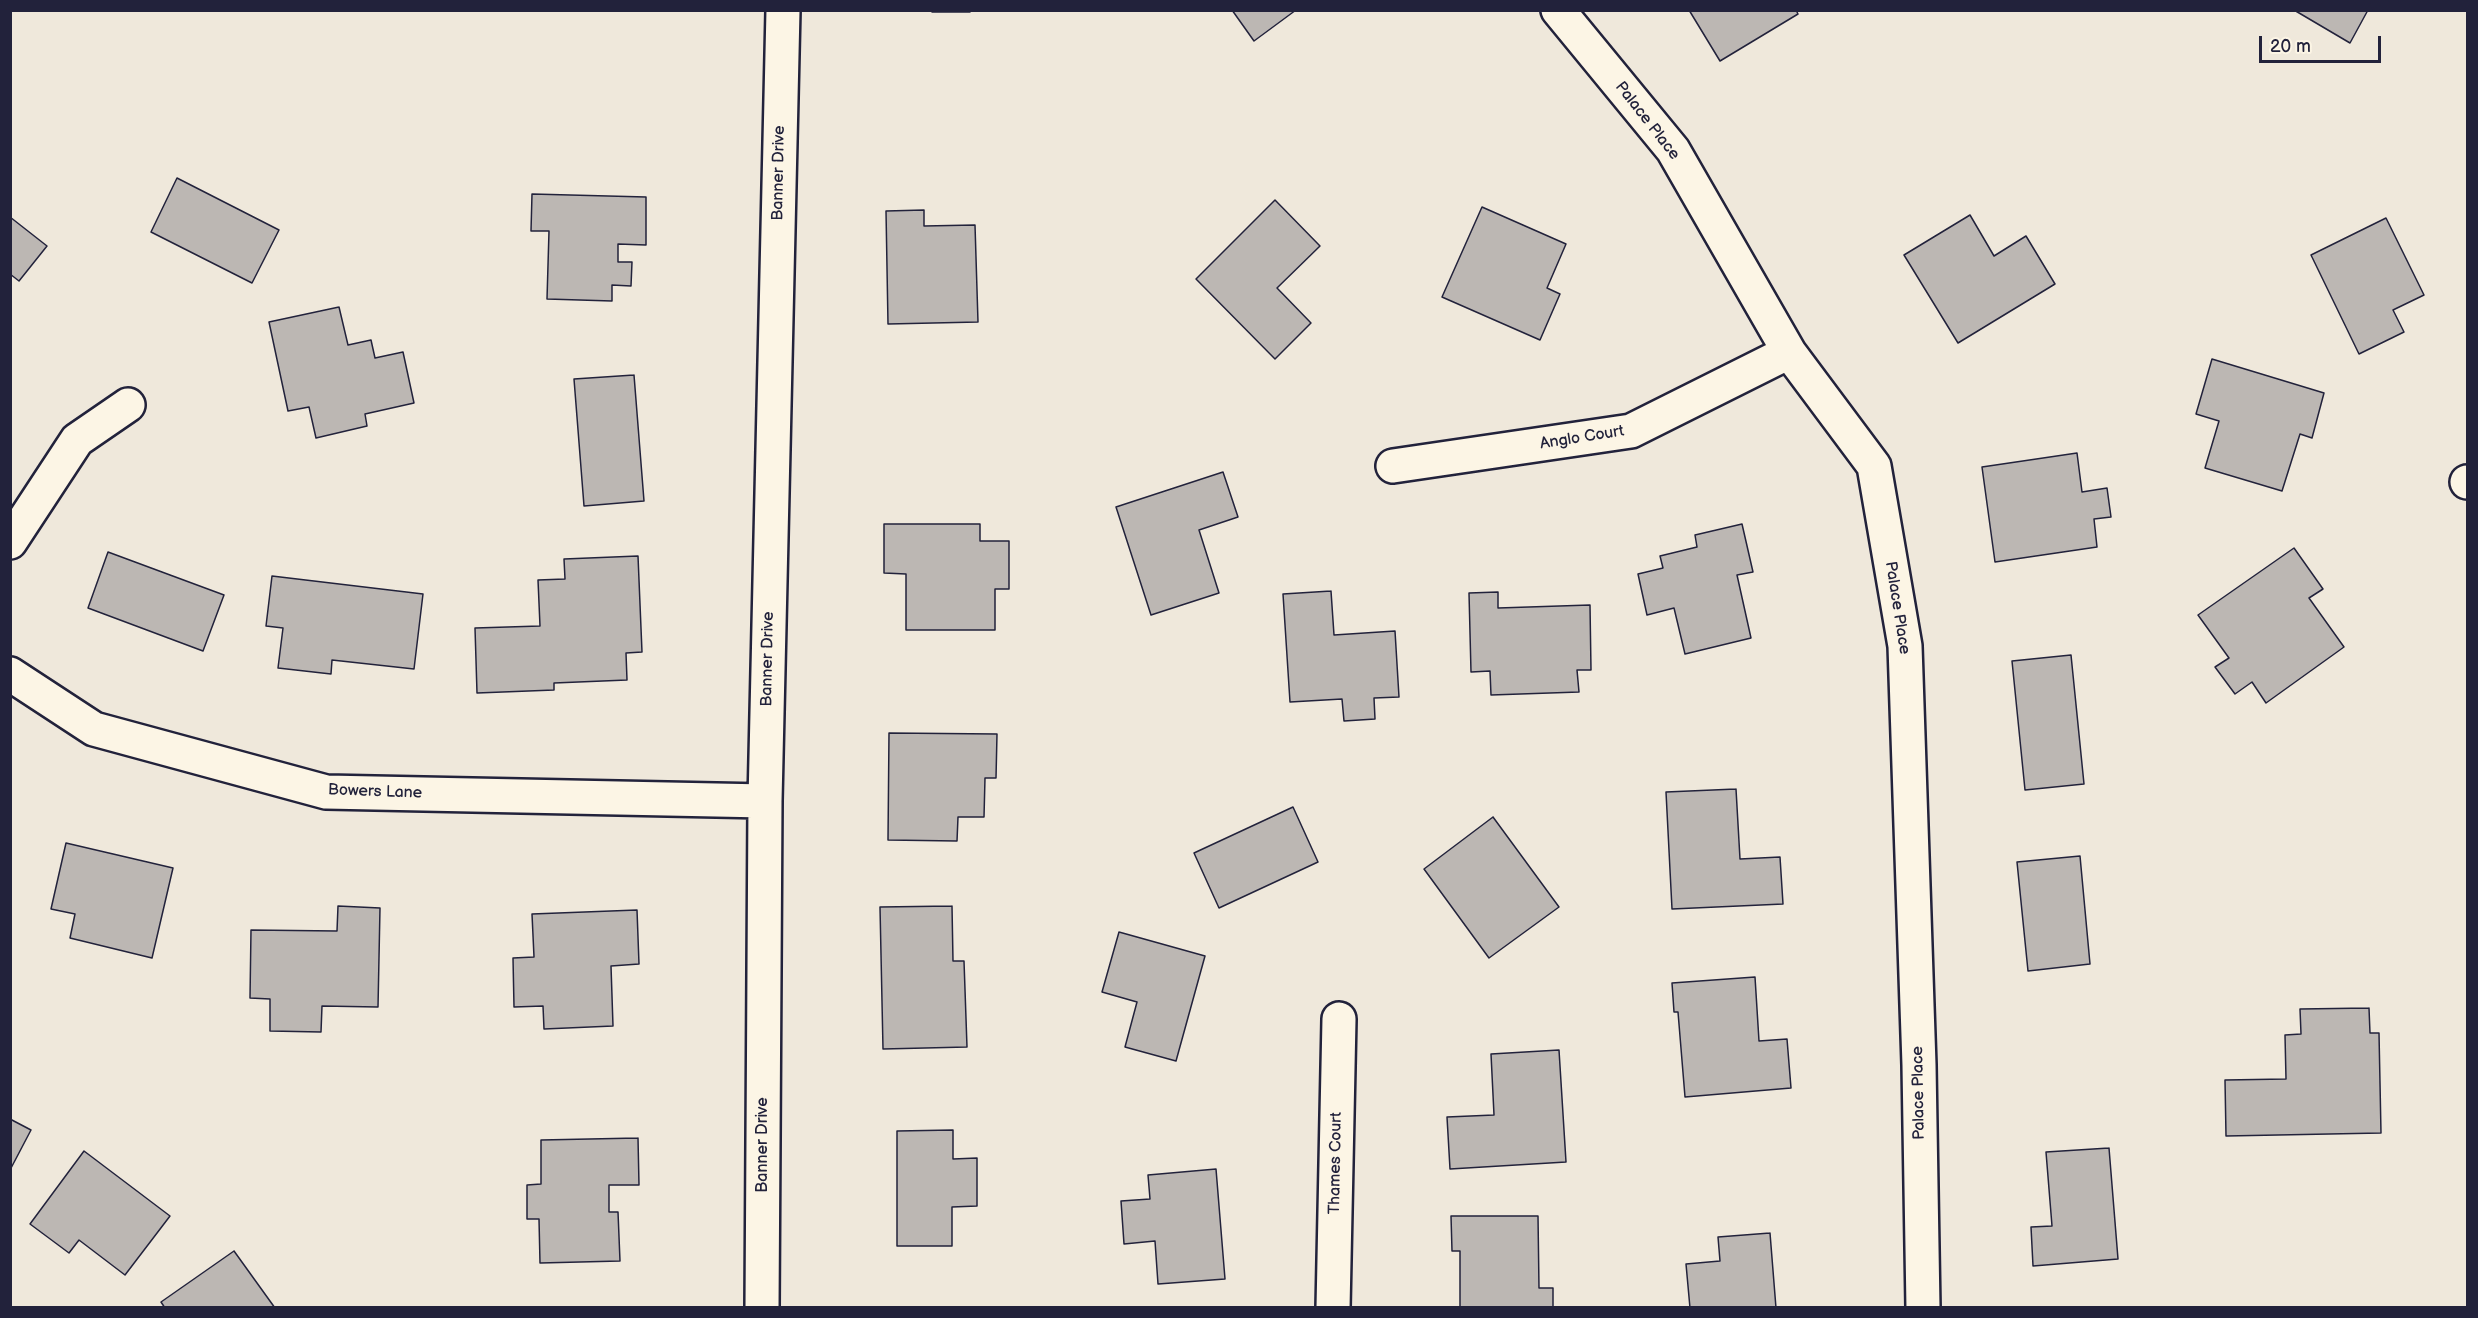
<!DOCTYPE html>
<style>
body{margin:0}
#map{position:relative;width:2478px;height:1318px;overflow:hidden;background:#efe8db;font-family:"Balsamiq Sans",sans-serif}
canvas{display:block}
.frame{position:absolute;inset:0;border:12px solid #22223b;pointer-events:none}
.scale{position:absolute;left:2259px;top:36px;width:122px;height:27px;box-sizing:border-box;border:3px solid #22223b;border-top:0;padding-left:8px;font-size:18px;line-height:21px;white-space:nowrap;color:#22223b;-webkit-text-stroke:4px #fcf5e5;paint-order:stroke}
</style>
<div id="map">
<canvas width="2478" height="1318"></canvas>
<div class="frame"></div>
<div class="scale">20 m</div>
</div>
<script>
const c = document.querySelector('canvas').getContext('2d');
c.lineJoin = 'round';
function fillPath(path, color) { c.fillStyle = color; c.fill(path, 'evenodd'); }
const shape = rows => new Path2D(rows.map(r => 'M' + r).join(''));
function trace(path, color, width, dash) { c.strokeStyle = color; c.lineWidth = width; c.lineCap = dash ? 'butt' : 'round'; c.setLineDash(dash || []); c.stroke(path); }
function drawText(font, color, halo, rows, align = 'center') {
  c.font = font + ' "Balsamiq Sans",sans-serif'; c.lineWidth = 4.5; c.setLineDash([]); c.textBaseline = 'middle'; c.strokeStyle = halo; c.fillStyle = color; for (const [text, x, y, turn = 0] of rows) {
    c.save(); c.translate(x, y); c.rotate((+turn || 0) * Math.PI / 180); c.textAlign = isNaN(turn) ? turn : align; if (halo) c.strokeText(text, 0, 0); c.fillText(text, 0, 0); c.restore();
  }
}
const building = shape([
 [932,10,970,10,970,12,932,12,932,10],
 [1232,10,1296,10,1254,41,1232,10],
 [1689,10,1796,10,1798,14,1720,61,1689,10],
 [2294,10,2368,10,2350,43,2294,10],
 [177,178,279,230,252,283,151,232,177,178],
 [532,194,646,197,646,245,618,244,618,262,632,262,631,286,612,285,612,301,547,299,549,231,531,231,532,194],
 [1275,200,1320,246,1277,288,1311,323,1275,359,1196,279,1275,200],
 [1482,207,1566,244,1547,288,1560,294,1540,340,1442,297,1482,207],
 [924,210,924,226,975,225,978,322,888,324,886,211,924,210],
 [1970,215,1994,256,2026,236,2055,284,1958,343,1904,255,1970,215],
 [10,217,47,246,19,281,10,274,10,217],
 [2386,218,2424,295,2393,310,2404,332,2359,354,2311,255,2386,218],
 [339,307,348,345,371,340,375,358,403,352,414,403,365,414,367,426,316,438,309,407,288,411,269,322,339,307],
 [2212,359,2324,393,2312,438,2300,434,2282,491,2205,468,2219,421,2196,414,2212,359],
 [634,375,644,501,584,506,574,379,634,375],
 [2077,453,2082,492,2107,488,2111,517,2094,519,2097,547,1995,562,1982,467,2077,453],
 [1223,472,1238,517,1199,530,1219,593,1151,615,1116,507,1223,472],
 [884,524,980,524,980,541,1009,541,1009,589,995,589,995,630,906,630,906,574,884,573,884,524],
 [1742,524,1753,572,1737,575,1751,638,1685,654,1674,608,1647,615,1638,574,1663,568,1660,556,1697,547,1695,535,1742,524],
 [2294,548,2323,589,2309,598,2344,647,2266,703,2252,682,2235,694,2215,667,2229,658,2198,615,2294,548],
 [108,552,224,595,203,651,88,608,108,552],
 [638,556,642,652,626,653,627,680,554,683,554,690,477,693,475,628,540,626,538,580,565,579,564,559,638,556],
 [272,576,423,594,414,669,332,660,331,674,278,668,283,628,266,626,272,576],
 [1331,591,1334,635,1395,631,1399,697,1374,698,1375,719,1344,721,1342,699,1290,702,1283,594,1331,591],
 [1498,592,1498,608,1590,605,1591,670,1577,670,1579,692,1491,695,1490,671,1471,672,1469,593,1498,592],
 [2071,655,2084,784,2025,790,2012,661,2071,655],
 [889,733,997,734,996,778,985,778,984,817,958,817,957,841,888,840,889,733],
 [1736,789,1740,859,1780,857,1783,904,1672,909,1666,792,1736,789],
 [1293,807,1318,862,1219,908,1194,853,1293,807],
 [1493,817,1559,907,1489,958,1424,869,1493,817],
 [66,843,173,868,152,958,70,938,75,914,51,909,66,843],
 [2080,856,2090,964,2028,971,2017,862,2080,856],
 [338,906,380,908,378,1007,322,1006,321,1032,270,1031,270,999,250,998,251,930,337,931,338,906],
 [952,906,953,961,964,961,967,1047,883,1049,880,907,952,906],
 [637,910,639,964,611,966,613,1026,544,1029,543,1006,514,1007,513,958,534,957,532,914,637,910],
 [1119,932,1205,956,1176,1061,1125,1047,1137,1002,1102,992,1119,932],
 [1755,977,1759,1041,1787,1039,1791,1088,1685,1097,1678,1012,1674,1012,1672,983,1755,977],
 [2369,1008,2370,1033,2379,1033,2381,1133,2226,1136,2225,1080,2286,1079,2285,1035,2301,1034,2300,1009,2369,1008],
 [1559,1050,1566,1162,1450,1169,1447,1117,1494,1115,1491,1054,1559,1050],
 [10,1119,31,1130,10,1170,10,1119],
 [953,1130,953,1159,977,1158,977,1206,952,1207,952,1246,897,1246,897,1131,953,1130],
 [638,1138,639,1185,609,1185,609,1212,618,1212,620,1261,540,1263,539,1219,527,1219,527,1185,541,1184,541,1140,638,1138],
 [2109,1148,2118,1259,2033,1266,2031,1227,2052,1226,2046,1152,2109,1148],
 [84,1151,170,1216,125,1275,79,1240,69,1253,30,1224,84,1151],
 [1216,1169,1225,1279,1158,1284,1155,1241,1124,1244,1121,1201,1150,1199,1148,1175,1216,1169],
 [1451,1216,1538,1216,1539,1288,1553,1288,1553,1308,1460,1308,1460,1251,1452,1251,1451,1216],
 [1770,1233,1776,1308,1690,1308,1686,1264,1720,1261,1718,1237,1770,1233],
 [234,1251,275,1308,165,1308,161,1302,234,1251]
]);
const minor = shape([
 [1558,10,1673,150,1789,352,1874,466,1905,646,1919,1065,1923,1308],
 [1393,466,1631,431,1789,352],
 [2467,482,2468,482],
 [10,542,77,440,128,405],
 [10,674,94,729,326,792,765,801],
 [762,1308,765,801,783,10],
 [1333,1308,1339,1019]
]);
const streetNames = [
 ["Palace Place",1647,121,52],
 ["Banner Drive",779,173,-89],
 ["Anglo Court",1582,438,-9],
 ["Palace Place",1897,608,81],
 ["Banner Drive",768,659,-89],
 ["Bowers Lane",375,792,2],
 ["Palace Place",1919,1093,-91],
 ["Banner Drive",763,1145,-90],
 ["Thames Court",1336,1163,-89]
];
fillPath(building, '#bcb7b3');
trace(building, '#22223b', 1.5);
trace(minor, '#22223b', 38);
trace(minor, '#fcf5e5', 33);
drawText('16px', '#22223b', '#fcf5e5', streetNames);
</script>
